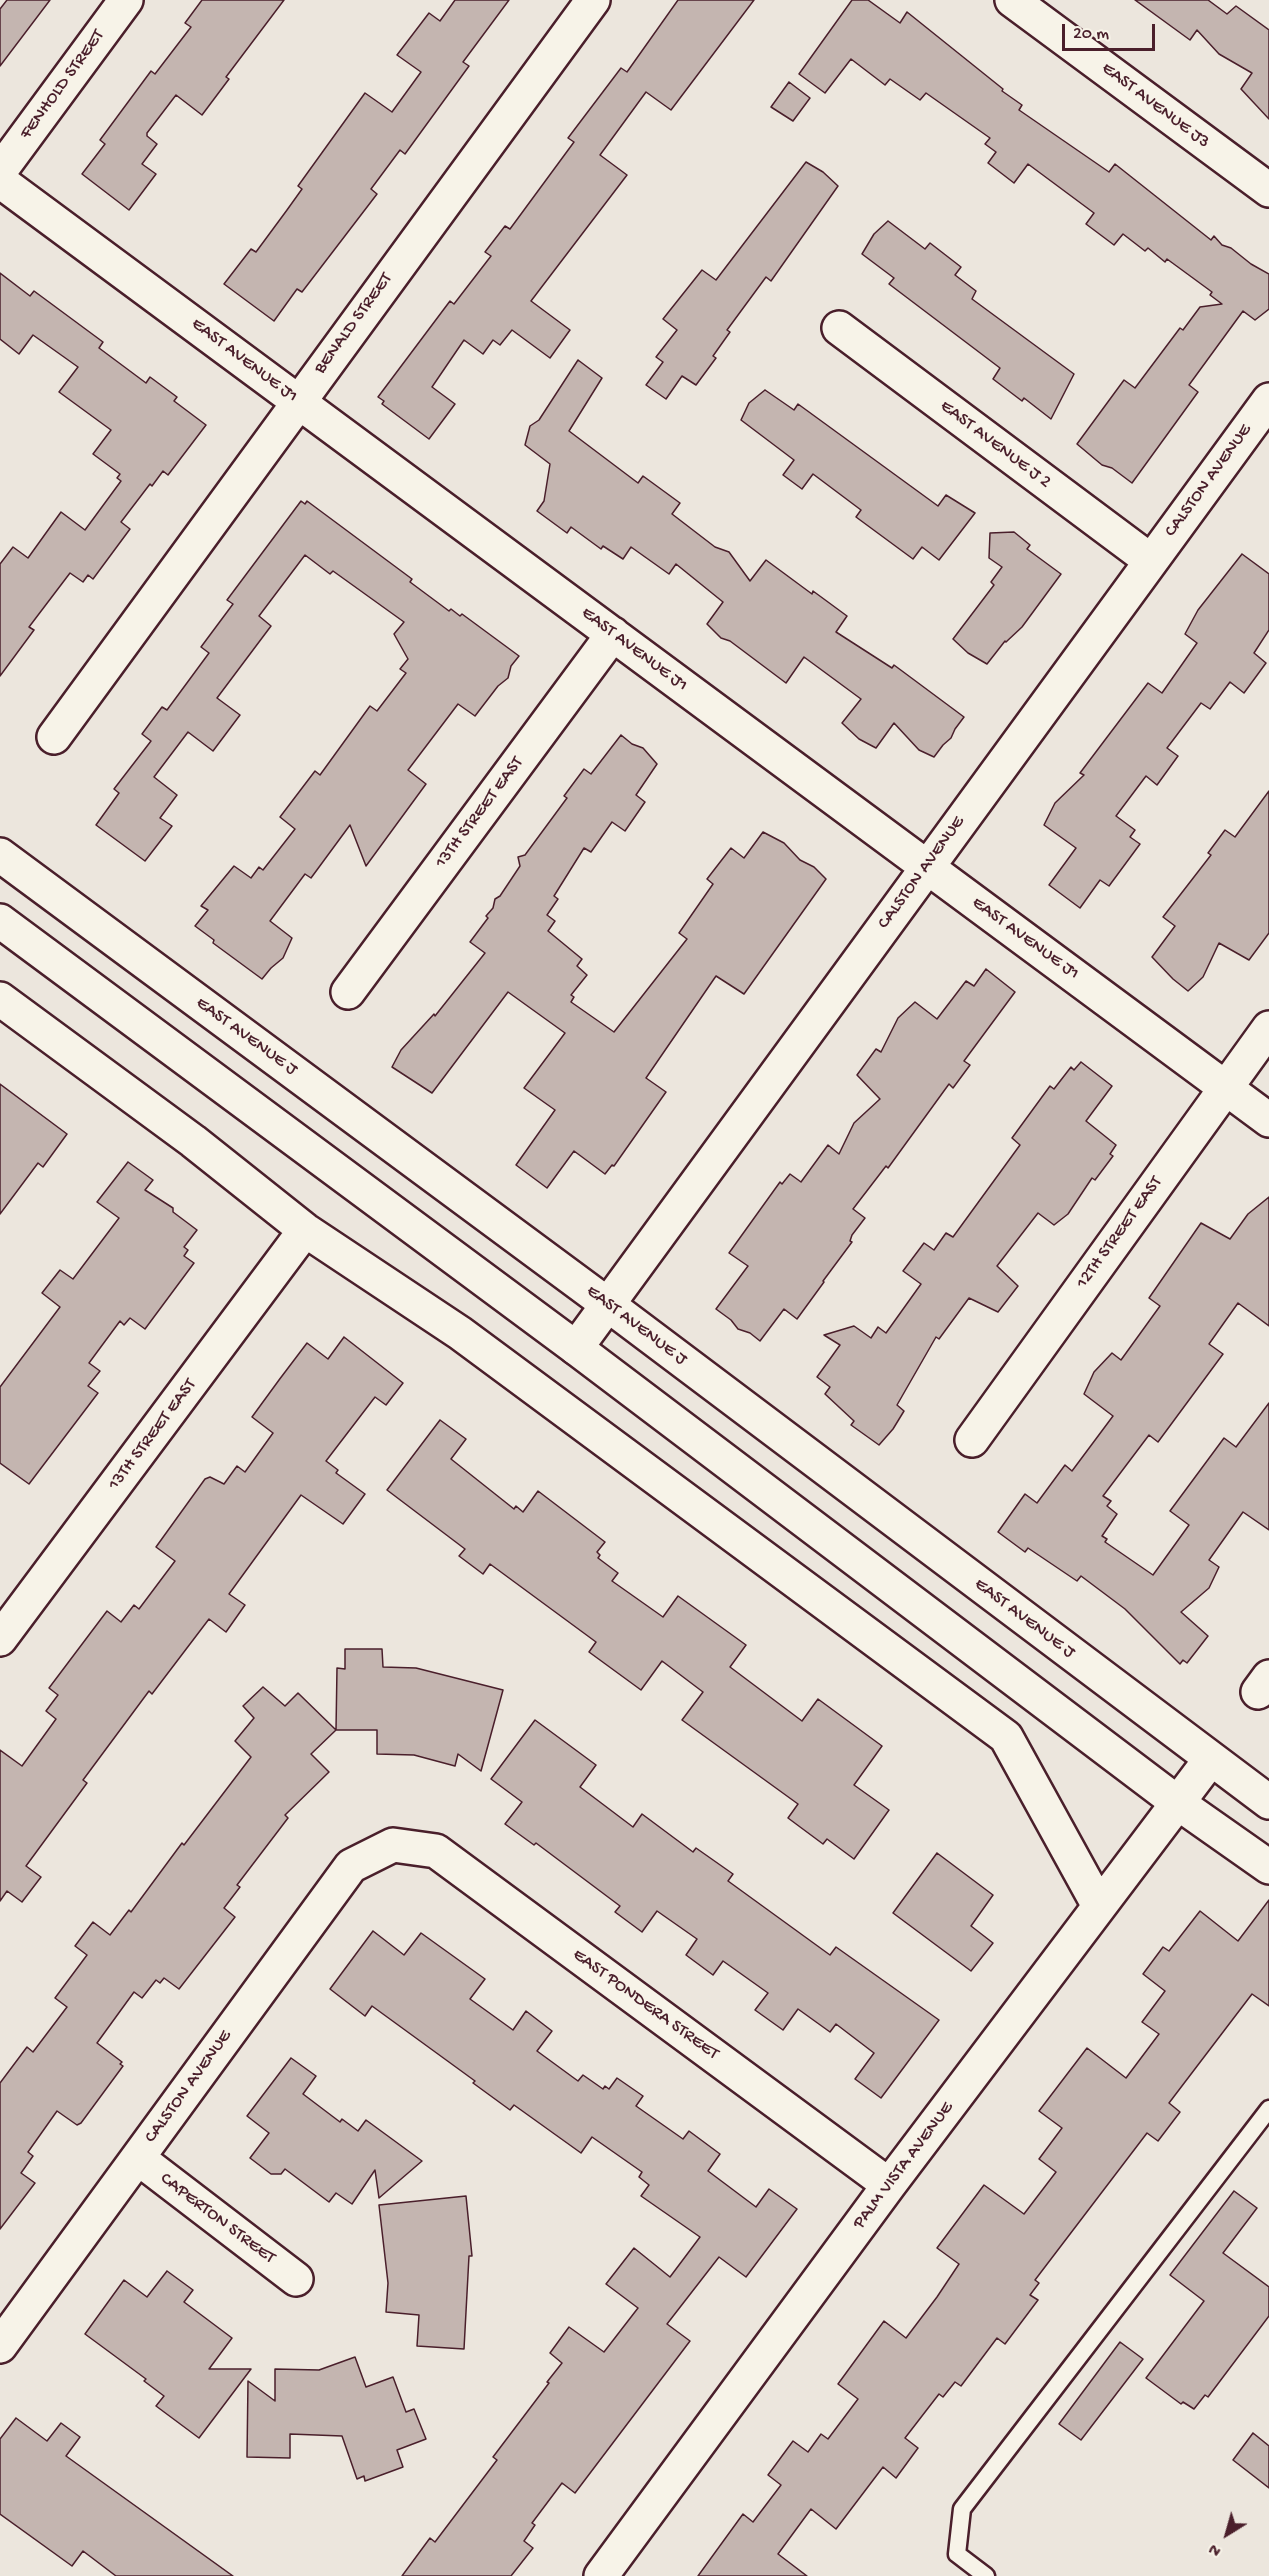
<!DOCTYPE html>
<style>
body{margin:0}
#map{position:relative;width:1269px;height:2576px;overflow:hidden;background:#ece6dd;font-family:"Gochi Hand",sans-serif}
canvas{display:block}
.north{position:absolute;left:1197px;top:2504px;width:60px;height:60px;-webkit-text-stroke:4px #f7f3e8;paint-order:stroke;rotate:217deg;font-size:16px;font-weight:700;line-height:24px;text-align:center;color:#4a1f2b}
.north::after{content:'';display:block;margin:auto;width:21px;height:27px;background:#4a1f2b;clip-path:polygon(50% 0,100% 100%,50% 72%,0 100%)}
.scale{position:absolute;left:1062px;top:24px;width:93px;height:27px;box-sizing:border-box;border:3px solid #4a1f2b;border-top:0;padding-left:8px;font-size:18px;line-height:21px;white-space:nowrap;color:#4a1f2b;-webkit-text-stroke:4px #f7f3e8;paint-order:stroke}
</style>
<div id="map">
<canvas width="1269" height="2576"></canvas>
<div class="north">N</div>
<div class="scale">20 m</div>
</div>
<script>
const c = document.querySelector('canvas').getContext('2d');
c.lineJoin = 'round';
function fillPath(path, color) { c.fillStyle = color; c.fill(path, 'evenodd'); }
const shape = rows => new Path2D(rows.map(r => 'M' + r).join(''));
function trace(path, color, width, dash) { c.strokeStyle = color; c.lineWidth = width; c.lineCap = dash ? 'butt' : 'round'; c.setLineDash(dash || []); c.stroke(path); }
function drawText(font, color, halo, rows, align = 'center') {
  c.font = font + ' "Gochi Hand",sans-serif'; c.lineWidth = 4.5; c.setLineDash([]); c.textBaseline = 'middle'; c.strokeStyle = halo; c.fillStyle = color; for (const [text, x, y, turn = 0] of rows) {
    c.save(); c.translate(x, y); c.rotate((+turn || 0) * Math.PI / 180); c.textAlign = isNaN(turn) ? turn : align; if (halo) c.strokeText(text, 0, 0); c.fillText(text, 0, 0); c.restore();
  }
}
const building = shape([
 [7,0,50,0,0,66,0,9,7,0],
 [202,0,284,0,226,77,229,79,202,115,176,95,147,133,147,136,157,144,142,164,156,174,129,210,82,174,105,144,100,140,151,71,155,74,191,27,185,23,202,0],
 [455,0,509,0,463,62,469,66,405,154,400,150,371,189,377,194,302,292,297,289,274,321,224,284,251,249,256,252,287,210,302,189,298,186,365,93,392,112,421,72,397,55,429,13,440,21,455,0],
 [678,0,754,0,671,110,646,92,600,155,627,175,531,301,570,330,550,358,512,330,500,345,493,340,483,354,464,340,432,387,455,404,429,439,382,404,384,401,378,397,450,301,454,304,491,256,485,252,505,226,510,229,574,142,568,138,621,68,627,72,678,0],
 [852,0,868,0,900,23,907,12,1003,89,1002,91,1022,105,1019,110,1109,172,1115,164,1211,240,1214,236,1222,245,1231,248,1251,264,1269,274,1269,309,1255,320,1243,311,1189,385,1198,392,1132,483,1112,468,1102,465,1077,444,1124,380,1135,388,1180,328,1183,330,1200,307,1222,304,1210,295,1212,292,1167,259,1165,262,1148,248,1145,251,1123,234,1114,245,1086,224,1094,213,1028,164,1014,183,988,163,996,152,985,144,990,138,926,93,920,100,890,79,885,85,851,59,825,93,799,74,852,0],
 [1135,0,1208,0,1227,14,1236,6,1269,30,1269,119,1241,89,1252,73,1219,54,1197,30,1190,40,1135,0],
 [789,82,810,98,793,121,771,107,789,82],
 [806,162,823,172,838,186,771,281,766,277,727,330,730,332,713,356,716,358,696,385,682,376,666,399,646,385,663,362,656,357,677,330,663,319,702,270,716,280,806,162],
 [888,221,925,249,930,243,961,267,955,275,976,291,972,299,1074,374,1051,419,1024,398,1022,401,993,379,1000,368,889,284,894,278,862,254,874,234,888,221],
 [0,273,30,296,34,291,103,342,99,348,146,383,150,377,177,397,174,401,206,425,168,475,163,471,152,486,150,484,121,522,130,529,93,579,88,575,83,582,70,573,29,627,34,630,0,676,0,564,13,547,28,558,61,512,85,530,121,481,117,478,120,474,93,454,111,430,59,392,78,367,33,335,19,354,0,339,0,273],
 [578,360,602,378,569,431,638,483,643,476,680,503,672,514,715,547,729,552,750,581,766,560,812,594,813,591,847,616,836,632,892,668,894,665,964,717,955,729,951,738,943,745,934,757,919,750,894,723,876,748,859,739,842,723,861,699,804,657,786,683,730,641,721,638,707,624,723,602,676,564,669,574,631,547,623,559,603,546,601,549,571,527,567,533,537,511,544,501,550,464,525,445,530,426,539,420,578,360],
 [765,390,794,410,798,404,938,506,946,495,975,513,939,560,922,547,913,559,856,517,861,510,813,474,802,489,783,475,794,460,741,420,749,403,765,390],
 [301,501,305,504,307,501,412,579,410,582,449,611,451,609,460,616,462,614,519,656,511,666,508,678,498,686,475,716,458,704,408,770,426,784,366,866,350,825,311,878,305,874,270,921,292,938,283,958,271,968,262,979,213,943,214,940,195,926,208,910,201,906,234,866,251,878,259,867,263,870,295,829,280,817,315,771,320,775,370,706,377,711,406,673,400,669,408,659,394,634,404,622,333,571,330,574,305,555,259,616,271,626,217,698,240,715,213,751,188,732,154,777,177,795,160,818,172,826,145,861,96,825,119,793,114,789,151,741,142,734,162,707,167,710,209,653,201,647,233,604,227,600,301,501],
 [1014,532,1030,545,1027,549,1061,574,1022,627,1006,642,1005,641,987,664,968,653,953,639,994,585,991,582,1002,567,989,558,990,533,1014,532],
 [1242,554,1269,574,1269,630,1254,653,1266,663,1244,693,1230,682,1210,709,1201,703,1167,748,1178,756,1157,785,1146,776,1116,816,1135,830,1130,837,1140,844,1109,886,1100,880,1080,908,1049,885,1076,848,1044,825,1055,803,1084,775,1080,773,1148,683,1162,693,1197,643,1185,634,1198,610,1242,554],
 [621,735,632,744,643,748,657,764,636,795,645,802,625,831,612,822,591,852,584,848,554,896,558,899,547,915,555,921,548,931,582,959,577,966,587,975,571,995,574,997,571,1002,614,1032,687,939,679,933,713,884,707,879,731,848,744,858,763,832,784,843,800,860,814,867,826,879,744,994,716,976,646,1078,666,1092,614,1166,612,1165,605,1174,574,1151,547,1188,516,1165,555,1110,524,1088,565,1033,508,992,432,1093,392,1067,401,1050,434,1014,435,1016,485,953,470,942,488,918,486,916,493,908,495,899,500,896,520,866,518,857,525,855,567,798,564,796,584,769,591,774,621,735],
 [1269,791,1269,933,1249,960,1219,943,1203,977,1188,991,1173,979,1152,957,1175,926,1163,917,1211,855,1208,853,1225,830,1235,837,1269,791],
 [986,969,1015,992,964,1061,970,1065,953,1088,949,1084,888,1168,886,1166,853,1209,865,1218,852,1235,850,1241,852,1242,823,1281,824,1282,797,1319,784,1309,760,1341,750,1333,738,1329,731,1320,716,1309,748,1266,729,1253,780,1182,782,1184,790,1174,801,1182,828,1145,839,1154,854,1123,880,1099,857,1075,876,1049,881,1052,898,1018,915,1002,937,1019,966,981,974,986,986,969],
 [1081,1062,1112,1086,1086,1121,1116,1145,1110,1154,1113,1156,1095,1180,1092,1178,1068,1214,1054,1225,1038,1213,997,1266,1018,1286,998,1312,969,1298,939,1339,936,1337,897,1405,904,1411,893,1429,879,1445,851,1425,854,1421,825,1394,830,1387,817,1377,840,1345,824,1335,854,1326,871,1338,878,1327,886,1333,921,1284,903,1271,924,1243,934,1250,946,1233,953,1237,1020,1145,1012,1138,1050,1086,1054,1089,1071,1067,1074,1070,1081,1062],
 [0,1084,67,1134,43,1167,38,1163,0,1214,0,1084],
 [128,1162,153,1180,145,1190,173,1208,173,1212,197,1230,184,1247,188,1250,184,1256,194,1263,145,1329,130,1318,124,1325,120,1321,89,1363,100,1371,88,1386,98,1393,29,1484,0,1463,0,1387,60,1307,42,1293,60,1270,73,1279,119,1218,97,1202,128,1162],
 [1269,1197,1269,1326,1238,1303,1209,1344,1223,1354,1158,1442,1149,1435,1103,1496,1111,1501,1107,1506,1117,1514,1102,1536,1107,1539,1105,1542,1153,1575,1189,1525,1170,1511,1224,1438,1236,1447,1269,1403,1269,1530,1243,1512,1209,1560,1219,1567,1209,1588,1181,1612,1208,1636,1187,1663,1183,1660,1180,1664,1125,1609,1081,1576,1077,1581,1028,1548,1025,1552,998,1532,1025,1494,1037,1503,1065,1465,1072,1471,1113,1416,1084,1394,1094,1372,1112,1353,1121,1360,1160,1306,1149,1298,1201,1223,1230,1239,1248,1214,1269,1197],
 [344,1337,403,1383,386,1405,375,1397,326,1461,338,1470,336,1473,365,1494,343,1524,301,1495,229,1594,245,1605,226,1632,209,1619,152,1694,149,1691,83,1780,87,1783,26,1866,41,1877,22,1902,7,1891,0,1901,0,1750,22,1766,56,1719,46,1711,58,1695,49,1688,107,1611,121,1622,134,1605,139,1609,175,1561,156,1547,205,1479,210,1477,224,1484,237,1466,245,1472,273,1433,252,1417,279,1380,307,1343,328,1359,344,1337],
 [440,1420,466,1439,451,1459,514,1509,516,1506,523,1512,538,1491,605,1542,597,1552,600,1555,598,1558,618,1573,612,1581,663,1617,678,1596,746,1645,730,1667,802,1721,818,1699,882,1746,854,1785,889,1810,854,1859,827,1839,823,1844,788,1818,798,1804,682,1720,703,1692,662,1661,641,1690,589,1652,596,1642,490,1564,483,1574,459,1556,465,1549,387,1490,440,1420],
 [345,1649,382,1649,383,1667,416,1668,503,1690,481,1771,458,1754,455,1766,414,1755,377,1754,377,1730,336,1730,337,1668,345,1669,345,1649],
 [263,1687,285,1706,298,1693,336,1730,311,1754,329,1772,285,1815,288,1818,237,1885,240,1887,224,1908,235,1917,179,1989,164,1978,160,1983,156,1980,142,1998,134,1992,97,2043,122,2062,120,2064,123,2066,81,2123,77,2125,57,2111,28,2152,33,2156,21,2173,35,2183,0,2229,0,2083,27,2047,33,2052,67,2007,55,1998,87,1955,75,1946,93,1922,110,1935,129,1910,131,1912,182,1843,184,1845,251,1757,235,1741,254,1718,243,1706,263,1687],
 [535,1720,596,1765,580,1787,633,1827,642,1814,693,1852,696,1848,733,1874,728,1881,830,1955,836,1947,939,2020,881,2098,855,2079,874,2053,836,2024,830,2032,798,2009,783,2030,755,2010,768,1993,723,1961,713,1975,686,1955,697,1939,657,1911,642,1932,615,1912,620,1906,536,1843,534,1845,505,1824,522,1802,491,1779,535,1720],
 [937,1853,993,1895,971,1926,993,1943,971,1971,893,1913,937,1853],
 [1269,1900,1269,2006,1252,1994,1169,2103,1180,2112,1158,2141,1147,2133,1035,2280,1039,2283,1030,2295,1038,2300,1005,2344,997,2338,961,2386,955,2382,943,2397,939,2394,905,2438,918,2448,896,2478,883,2467,836,2529,811,2509,778,2554,807,2576,698,2576,743,2514,753,2522,781,2485,768,2475,793,2441,808,2452,821,2434,828,2439,858,2399,838,2384,884,2321,906,2338,937,2297,959,2264,937,2248,984,2185,1024,2214,1056,2172,1039,2159,1062,2128,1039,2111,1087,2048,1126,2078,1159,2034,1142,2022,1165,1991,1143,1974,1163,1947,1169,1951,1200,1911,1238,1941,1269,1900],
 [373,1931,404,1955,421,1933,485,1979,470,1999,513,2030,526,2011,552,2031,537,2051,578,2081,583,2075,603,2089,605,2086,609,2089,617,2078,643,2096,636,2106,683,2139,689,2131,720,2154,708,2171,756,2207,769,2189,797,2209,746,2277,719,2257,667,2324,690,2341,575,2493,562,2483,532,2523,535,2525,524,2541,533,2548,511,2576,402,2576,430,2538,435,2542,497,2460,493,2457,549,2383,547,2382,562,2363,550,2353,569,2327,604,2352,638,2308,606,2284,634,2248,670,2277,700,2237,641,2196,649,2185,639,2177,642,2172,592,2137,581,2153,514,2105,510,2110,473,2083,475,2081,372,2006,365,2016,330,1989,373,1931],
 [291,2058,316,2076,303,2094,340,2122,342,2119,358,2131,366,2120,422,2161,379,2198,375,2170,352,2204,336,2193,329,2202,285,2169,281,2174,271,2174,250,2158,269,2133,247,2116,291,2058],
 [1234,2191,1257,2208,1223,2253,1269,2287,1269,2316,1208,2397,1205,2395,1194,2409,1183,2402,1181,2404,1146,2378,1204,2301,1170,2275,1234,2191],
 [466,2196,472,2256,469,2256,464,2349,417,2346,419,2315,386,2312,388,2283,379,2205,466,2196],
 [167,2271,193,2290,184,2302,232,2338,209,2369,251,2369,199,2438,156,2406,164,2396,144,2381,146,2379,85,2334,124,2280,147,2297,167,2271],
 [1120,2342,1143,2359,1081,2440,1059,2424,1120,2342],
 [355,2357,366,2387,393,2377,406,2412,414,2409,426,2439,397,2450,403,2467,365,2481,364,2476,357,2479,342,2436,290,2434,290,2458,247,2457,248,2381,275,2401,275,2369,319,2370,355,2357],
 [16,2418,47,2441,61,2423,80,2437,66,2456,233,2576,116,2576,83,2551,72,2566,0,2514,0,2439,16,2418],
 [1253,2433,1269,2446,1269,2488,1233,2460,1253,2433]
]);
const service = shape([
 [986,2576,957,2554,962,2509,1269,2109]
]);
const minor = shape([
 [1012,0,1269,190],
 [0,171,126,0],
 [0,181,1269,1120],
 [839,328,1151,561],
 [54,737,593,0],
 [348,992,613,634],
 [0,999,193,1141,305,1230,460,1333,1006,1737,1099,1906],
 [576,1348,1269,400],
 [972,1440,1269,1028],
 [0,1639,305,1230],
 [1258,1692,1269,1677],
 [138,2158,296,2279],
 [0,2346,351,1866,393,1845,436,1851,889,2185],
 [601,2576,889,2185,1210,1760]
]);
const primary = shape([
 [0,855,607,1304,1269,1802],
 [0,921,576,1348,1178,1803,1269,1867]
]);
const streetNames = [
 ["FENHOLD STREET",63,85,-54],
 ["EAST AVENUE J3",1155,106,37],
 ["BENALD STREET",354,324,-54],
 ["EAST AVENUE J1",244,361,37],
 ["EAST AVENUE J 2",995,445,37],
 ["CALSTON AVENUE",1209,481,-54],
 ["EAST AVENUE J1",634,650,37],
 ["13TH STREET EAST",480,813,-53],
 ["CALSTON AVENUE",922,873,-54],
 ["EAST AVENUE J1",1025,939,36],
 ["EAST AVENUE J",246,1037,36],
 ["12TH STREET EAST",1120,1233,-54],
 ["EAST AVENUE J",636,1326,37],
 ["13TH STREET EAST",153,1435,-53],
 ["EAST AVENUE J",1024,1619,37],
 ["EAST PONDERA STREET",645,2005,36],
 ["CALSTON AVENUE",189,2087,-54],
 ["PALM VISTA AVENUE",904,2166,-53],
 ["CAPERTON STREET",217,2219,37]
];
fillPath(building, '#c4b5b0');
trace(building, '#4a1f2b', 1.5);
trace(service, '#4a1f2b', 21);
trace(minor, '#4a1f2b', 38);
trace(primary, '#4a1f2b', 38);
trace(service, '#f7f3e8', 16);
trace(minor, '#f7f3e8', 33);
trace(primary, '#f7f3e8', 33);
drawText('18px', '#4a1f2b', '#f7f3e8', streetNames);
</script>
